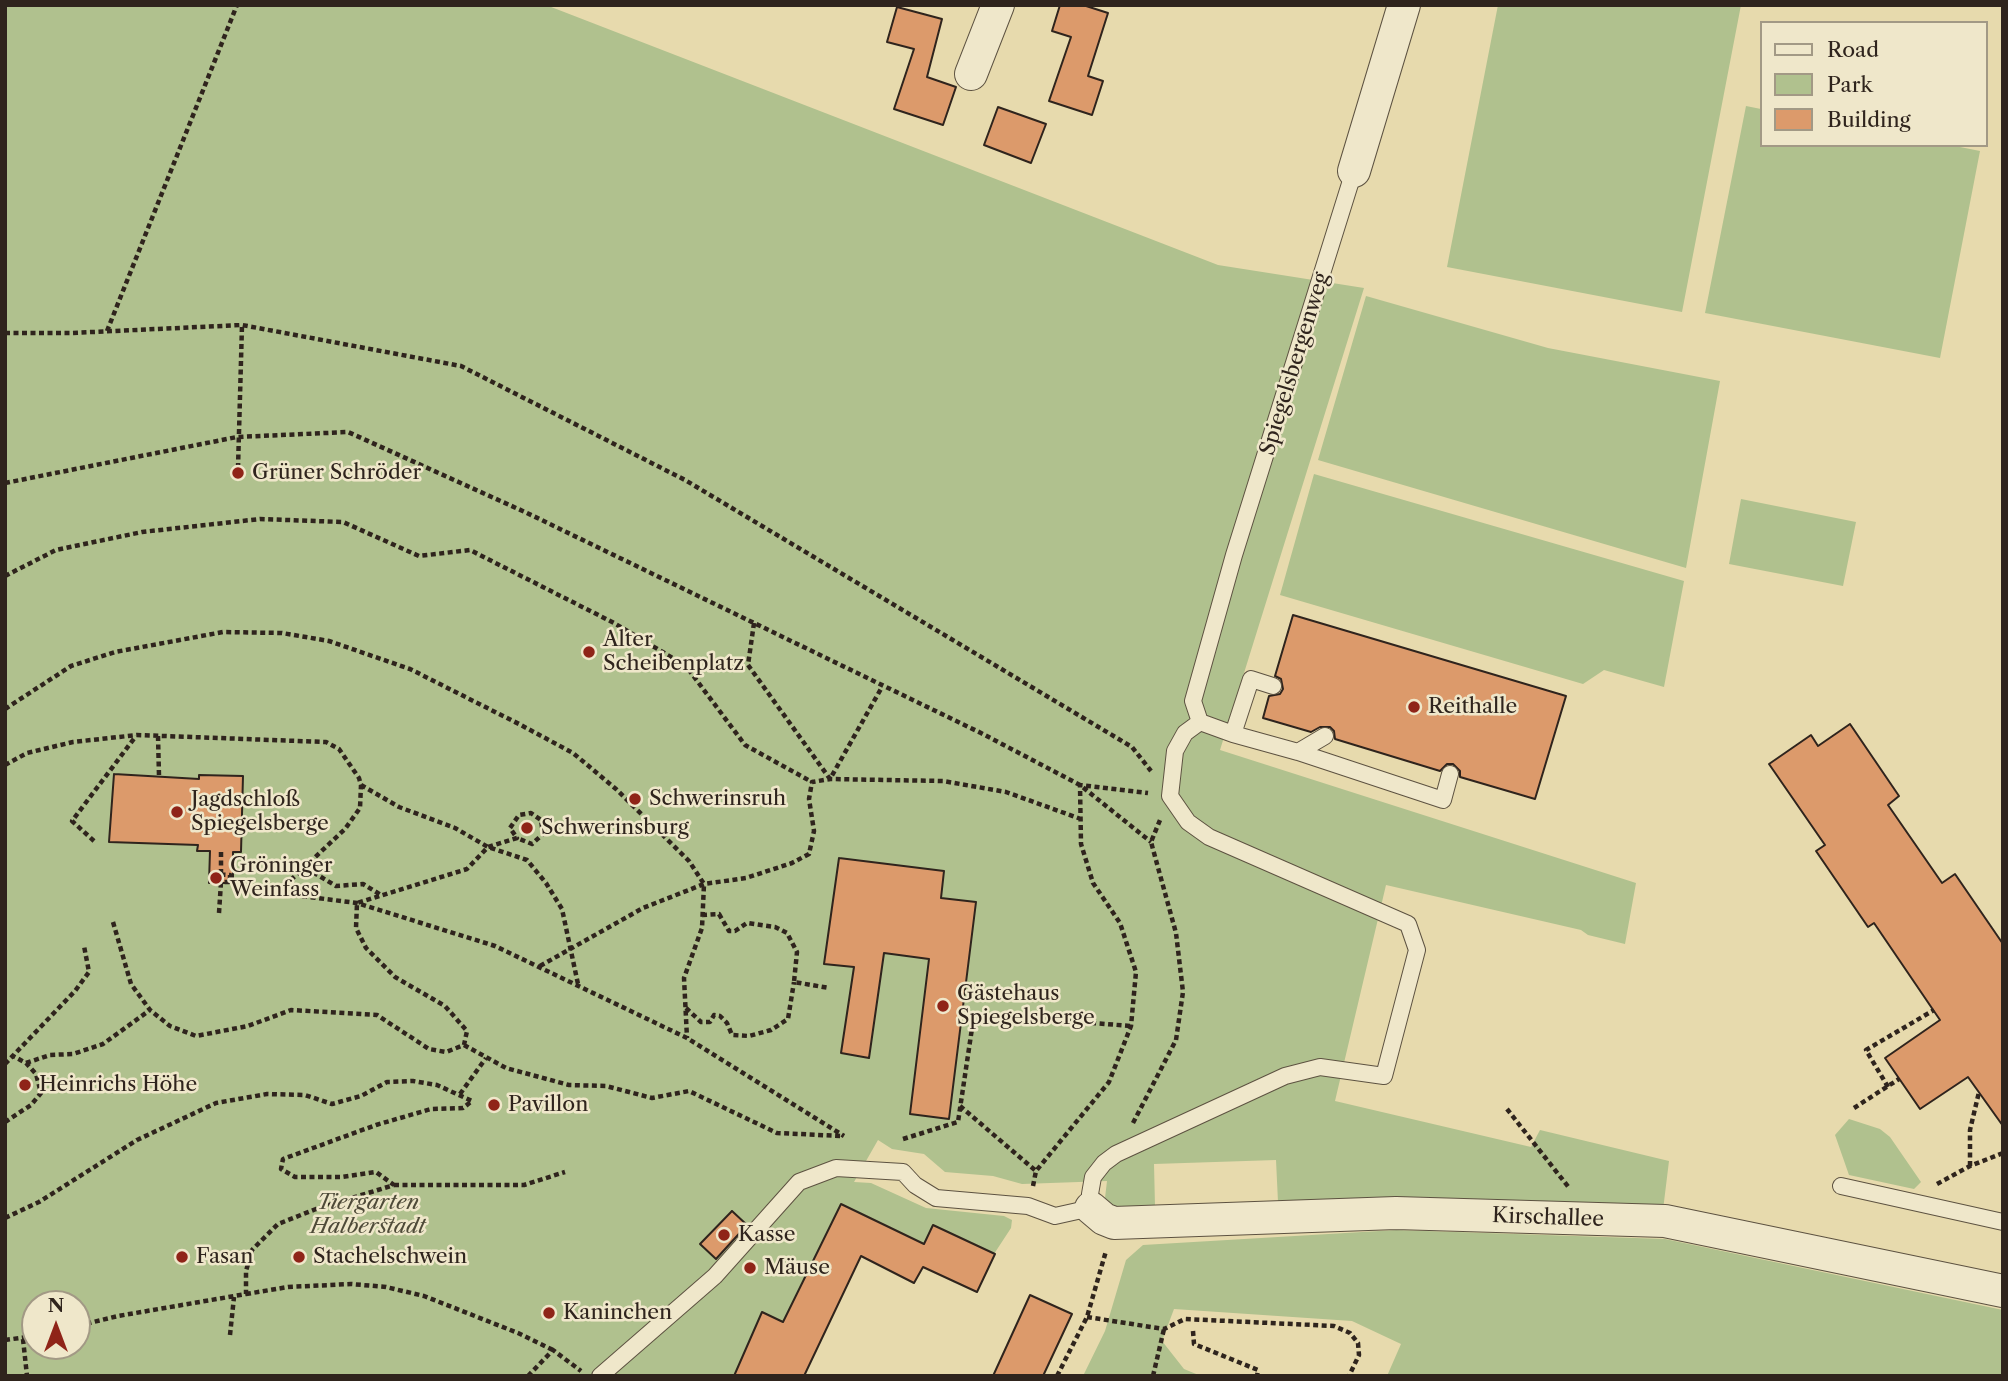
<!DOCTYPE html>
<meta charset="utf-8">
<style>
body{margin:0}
#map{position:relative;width:2008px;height:1381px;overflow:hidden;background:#e7daad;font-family:"Libre Caslon Text",serif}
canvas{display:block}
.frame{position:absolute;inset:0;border:7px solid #2f241d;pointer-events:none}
.legend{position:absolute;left:1760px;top:21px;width:228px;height:126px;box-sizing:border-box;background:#efe7ca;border:2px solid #a29985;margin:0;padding:9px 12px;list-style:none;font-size:21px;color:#2f241d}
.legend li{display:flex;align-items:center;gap:14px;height:35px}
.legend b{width:35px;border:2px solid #a29985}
.north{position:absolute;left:21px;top:1290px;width:70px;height:70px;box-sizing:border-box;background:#efe7ca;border:2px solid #a29985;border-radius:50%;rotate:0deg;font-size:19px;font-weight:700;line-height:28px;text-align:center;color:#2f241d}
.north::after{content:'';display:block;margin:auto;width:24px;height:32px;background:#8f2418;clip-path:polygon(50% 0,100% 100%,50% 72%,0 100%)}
</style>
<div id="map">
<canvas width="2008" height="1381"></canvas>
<div class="frame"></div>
<ul class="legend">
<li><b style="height:9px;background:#efe7ca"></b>Road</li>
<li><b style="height:19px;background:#b0c18e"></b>Park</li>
<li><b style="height:19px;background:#dc9a6b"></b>Building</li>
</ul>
<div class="north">N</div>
</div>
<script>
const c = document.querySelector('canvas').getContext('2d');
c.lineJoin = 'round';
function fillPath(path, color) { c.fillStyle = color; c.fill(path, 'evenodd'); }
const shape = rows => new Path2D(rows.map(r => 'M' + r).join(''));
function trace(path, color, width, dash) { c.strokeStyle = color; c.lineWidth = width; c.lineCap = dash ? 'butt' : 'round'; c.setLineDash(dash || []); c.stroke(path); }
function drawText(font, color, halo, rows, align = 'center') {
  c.font = font + ' "Libre Caslon Text",serif'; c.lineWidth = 5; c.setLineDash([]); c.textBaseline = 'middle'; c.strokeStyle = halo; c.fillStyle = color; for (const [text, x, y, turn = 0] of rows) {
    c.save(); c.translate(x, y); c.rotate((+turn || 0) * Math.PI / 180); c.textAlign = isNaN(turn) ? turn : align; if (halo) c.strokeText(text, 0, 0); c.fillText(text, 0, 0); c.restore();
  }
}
const green = shape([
 [5,5,546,5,1218,265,1364,288,1220,750,1636,883,1625,944,1588,935,1581,930,1386,885,1335,1101,1531,1147,1540,1130,1669,1161,1663,1210,1278,1202,1276,1160,1154,1164,1155,1206,1114,1207,1105,1198,1107,1181,1022,1184,993,1176,945,1172,924,1154,892,1149,878,1140,854,1182,871,1183,926,1208,1004,1216,1012,1220,1011,1228,994,1254,933,1225,924,1244,841,1204,757,1376,5,1376],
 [35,1304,77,1304,77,1346,35,1346],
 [1498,5,1741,5,1682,312,1447,267],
 [1746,106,1761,109,1761,145,1950,145,1980,151,1940,358,1705,313],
 [1366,296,1548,348,1720,381,1686,568,1318,460],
 [1314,474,1684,581,1664,687,1604,670,1583,684,1280,595],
 [1741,499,1856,522,1843,586,1729,564],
 [1849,1119,1880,1129,1890,1137,1921,1182,1914,1189,1849,1175,1835,1135],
 [1396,1230,1665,1239,2003,1310,2003,1376,1387,1376,1401,1344,1352,1321,1174,1309,1162,1341,1184,1369,1201,1376,1083,1376,1105,1331,1126,1260,1143,1245]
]);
const building = shape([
 [1060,5,1083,5,1108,13,1088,76,1103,81,1092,115,1049,101,1071,37,1052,31,1060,5],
 [897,7,942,19,927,77,956,87,943,125,894,109,914,49,887,42,897,7],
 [998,107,1046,124,1031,163,984,145,998,107],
 [1293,615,1566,696,1535,799,1460,777,1460,771,1453,764,1447,764,1440,771,1335,739,1334,731,1330,727,1320,727,1311,732,1263,718,1269,696,1280,694,1283,689,1281,679,1275,676,1293,615],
 [1850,724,1899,796,1888,805,1942,883,1955,874,2003,944,2003,1126,1968,1077,1920,1109,1885,1058,1940,1020,1874,923,1868,927,1816,851,1825,845,1769,764,1811,735,1818,746,1850,724],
 [114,774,199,779,199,775,243,776,241,852,233,852,233,883,209,883,210,851,197,851,198,845,109,842,114,774],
 [839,858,944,871,941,898,976,902,949,1119,910,1114,929,959,884,953,869,1058,841,1053,854,967,824,964,839,858],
 [841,1204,924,1244,933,1225,995,1254,977,1292,923,1267,914,1283,861,1256,804,1376,734,1376,762,1312,783,1322,841,1204],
 [732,1211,747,1225,716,1259,700,1244,732,1211],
 [1030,1295,1072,1314,1043,1376,993,1376,1030,1295]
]);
const path = shape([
 [107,331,237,5],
 [5,333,71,333,242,325,461,366,685,480,1132,747,1151,771],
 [238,468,242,325],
 [5,483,237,437,348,432,525,512,981,733,1080,785,1151,842],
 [5,576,56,550,142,532,260,519,343,522,419,556,470,550,614,623,686,666,745,745,812,782],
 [754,623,748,665,830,779,882,687],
 [5,709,71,666,115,652,223,632,282,633,329,641,410,669,519,724,573,753,616,789,689,861,704,884,702,928,684,978,687,1038],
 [158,736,159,776],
 [5,765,27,753,73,742,137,735,326,742,339,749,359,778,361,785,360,808,345,829,277,893],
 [361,785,399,807,455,828,488,847,527,860,546,883,562,909,578,984],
 [94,841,72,821,136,736],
 [306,868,336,886,363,884,381,895],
 [212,874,230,875,230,882,212,882,212,874],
 [221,874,221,851],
 [277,893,357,903,495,946,687,1038,844,1136],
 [219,913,221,882],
 [702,915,719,914,729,931,735,931,747,923,775,927,787,933,797,952,794,982,829,988],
 [113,922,131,984,150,1010,170,1026,196,1036,248,1026,291,1010,377,1015,429,1049,446,1052,464,1045,467,1031,445,1006,395,977,366,948,356,928,357,903,467,869,488,847,517,838,510,828,519,815,531,813,541,820,543,834,532,844,517,838],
 [540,966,643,908,704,884,746,878,792,863,809,854,814,831,809,799,812,782,830,779,943,781,1006,792,1081,819],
 [686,1008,701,1022,710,1022,714,1015,720,1016,727,1023,732,1035,749,1036,771,1030,788,1019,794,982],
 [964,1013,1131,1026],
 [464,1045,506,1068,569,1085,606,1086,652,1098,689,1091,777,1133,842,1136],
 [26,1063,50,1055,73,1054,103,1044,150,1010],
 [5,1064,75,991,89,972,84,946],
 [1888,1087,1866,1050,1934,1010],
 [460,1094,486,1058],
 [960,1106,1036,1171],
 [1854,1108,1899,1079],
 [1507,1109,1570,1189],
 [5,1122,31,1105,41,1093,36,1074,26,1063,13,1056],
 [1133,1123,1176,1040,1183,992,1176,933,1151,842,1160,820],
 [903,1139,958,1122,974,1015],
 [1970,1166,1970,1130,1979,1092],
 [1937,1184,1970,1166,2003,1153],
 [394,1185,524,1185,565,1172],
 [1033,1186,1036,1171,1109,1082,1131,1026,1136,972,1120,923,1093,883,1081,844,1080,785,1148,793],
 [5,1218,39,1202,137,1140,216,1103,267,1094,305,1095,332,1104,361,1096,387,1082,413,1081,437,1085,472,1101,463,1108,431,1109,376,1125,283,1159,281,1169,295,1177,342,1177,376,1172,394,1185,316,1209,278,1224,252,1250,246,1271,246,1294,118,1316,77,1326],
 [246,1294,288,1287,351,1284,386,1287,424,1296,518,1333,553,1350],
 [1087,1317,1164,1329,1185,1319,1334,1326,1350,1333,1358,1343,1359,1355,1349,1376],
 [1193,1331,1194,1344,1258,1370,1257,1376],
 [230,1335,234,1297],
 [23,1339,27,1376],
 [5,1340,35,1336],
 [528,1376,553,1350,581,1371],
 [1057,1376,1087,1317,1106,1251],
 [1153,1376,1164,1329]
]);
const service = shape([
 [1200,722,1193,701,1234,555,1354,171],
 [1200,722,1233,734,1298,752,1443,800,1450,774],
 [1233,734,1251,679,1273,686],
 [1298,752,1325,736],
 [1841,1186,2003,1222],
 [600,1376,715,1276,799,1182,836,1168,903,1172,915,1185,936,1198,1028,1206,1055,1216,1091,1208,1090,1194,1093,1177,1104,1163,1116,1154,1285,1076,1320,1067,1384,1076,1417,950,1408,924,1209,837,1188,822,1170,796,1175,751,1185,733,1200,722]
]);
const minor = shape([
 [971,74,998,5],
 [1354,171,1404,5],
 [1091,1208,1104,1219,1114,1223,1396,1213,1665,1221,2003,1291]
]);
const markers = [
 [238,473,7,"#8f2418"],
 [589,652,7,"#8f2418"],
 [1414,707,7,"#8f2418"],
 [635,799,7,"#8f2418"],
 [177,812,7,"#8f2418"],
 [527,828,7,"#8f2418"],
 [216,878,7,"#8f2418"],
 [943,1006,7,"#8f2418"],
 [25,1085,7,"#8f2418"],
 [494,1105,7,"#8f2418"],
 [724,1235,7,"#8f2418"],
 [182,1257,7,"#8f2418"],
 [299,1257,7,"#8f2418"],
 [750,1268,7,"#8f2418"],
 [549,1313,7,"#8f2418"]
];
const streetNames = [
 ["Spiegelsbergenweg",1295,364,-73],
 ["Kirschallee",1548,1218,2]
];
const poiNames = [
 ["Grüner Schröder",252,473],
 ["Alter",603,640],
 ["Scheibenplatz",603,664],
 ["Reithalle",1428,707],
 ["Schwerinsruh",649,799],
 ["Jagdschloß",191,800],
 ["Spiegelsberge",191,824],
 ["Schwerinsburg",541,828],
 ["Gröninger",230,866],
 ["Weinfass",230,890],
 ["Gästehaus",957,994],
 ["Spiegelsberge",957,1018],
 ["Heinrichs Höhe",39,1085],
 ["Pavillon",508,1105],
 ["Kasse",738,1235],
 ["Fasan",196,1257],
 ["Stachelschwein",313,1257],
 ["Mäuse",764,1268],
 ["Kaninchen",563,1313]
];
const parkNames = [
 ["Tiergarten",368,1203],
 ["Halberstadt",368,1227]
];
fillPath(green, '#b0c18e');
fillPath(building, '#dc9a6b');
trace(building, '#2f241d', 2);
trace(service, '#5d5241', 18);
trace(minor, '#5d5241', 34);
trace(path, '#2f241d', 4.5, [5, 3.5]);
trace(service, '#efe7ca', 16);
trace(minor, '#efe7ca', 32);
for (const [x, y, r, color] of markers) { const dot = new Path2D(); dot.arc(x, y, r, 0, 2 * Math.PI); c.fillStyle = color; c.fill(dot); trace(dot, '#efe7ca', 2.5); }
drawText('21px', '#2f241d', '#efe7ca', streetNames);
drawText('21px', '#2f241d', '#efe7ca', poiNames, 'left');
drawText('italic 21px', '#4f4b39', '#efe7ca', parkNames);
</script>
